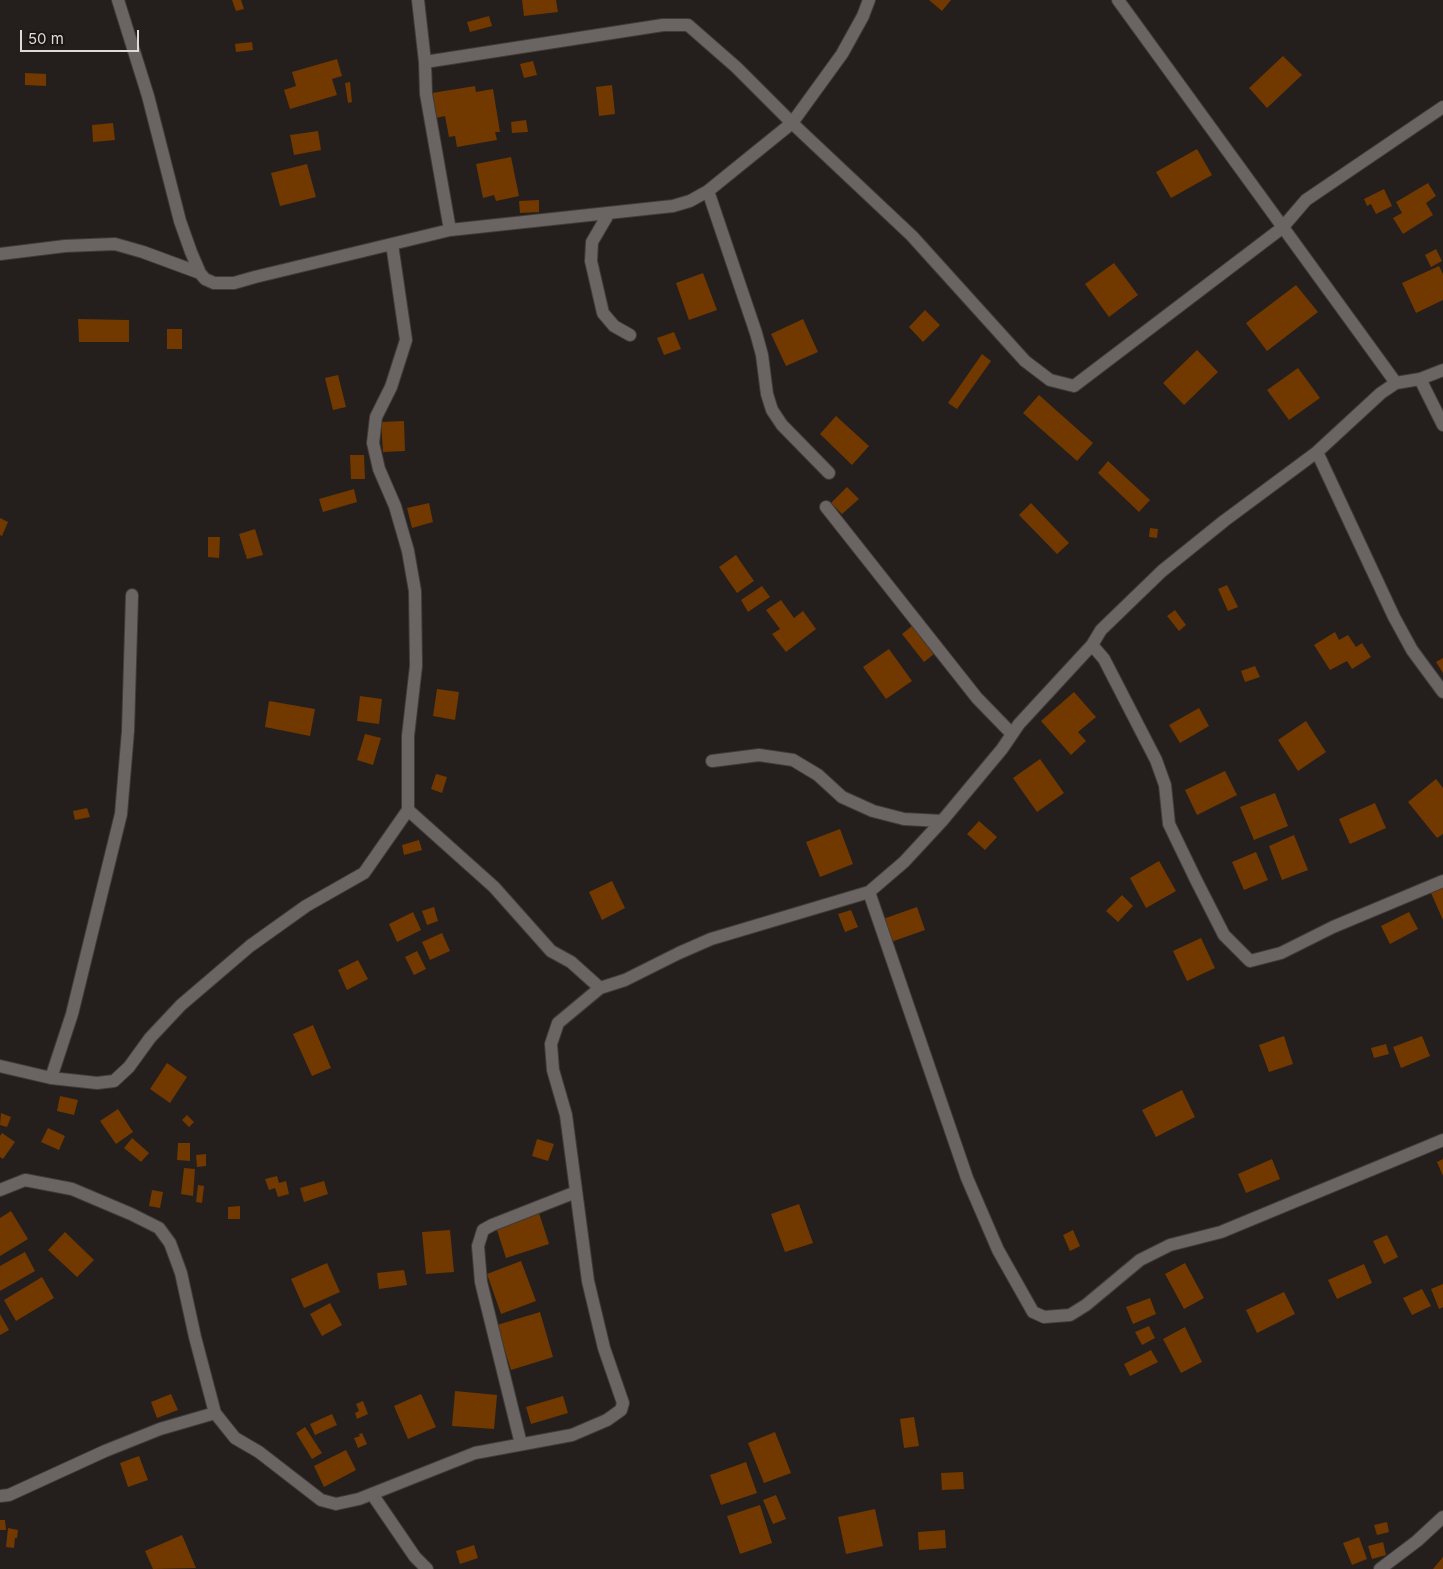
<!DOCTYPE html>
<style>
body{margin:0}
#map{position:relative;width:1443px;height:1569px;overflow:hidden;background:#241f1c;font-family:Inter,sans-serif}
canvas{display:block}
.scale{position:absolute;left:20px;top:30px;width:119px;height:22px;box-sizing:border-box;border:2px solid #dddad8;border-top:0;padding-left:6px;font-size:15px;line-height:18px;white-space:nowrap;color:#dddad8;-webkit-text-stroke:4px #1a1613;paint-order:stroke}
</style>
<div id="map">
<canvas width="1443" height="1569"></canvas>
<div class="scale">50 m</div>
</div>
<script>
const c = document.querySelector('canvas').getContext('2d');
c.lineJoin = 'round';
function fillPath(path, color) { c.fillStyle = color; c.fill(path, 'evenodd'); }
const shape = rows => new Path2D(rows.map(r => 'M' + r).join(''));
function trace(path, color, width, dash) { c.strokeStyle = color; c.lineWidth = width; c.lineCap = dash ? 'butt' : 'round'; c.setLineDash(dash || []); c.stroke(path); }
const building = shape([
 [232,0,241,0,244,9,236,11],
 [522,0,556,0,558,12,524,16],
 [929,0,951,0,942,11],
 [489,16,492,26,470,32,467,22],
 [252,42,253,50,236,52,235,44],
 [1283,56,1302,75,1267,108,1249,88],
 [337,59,342,76,332,79,337,95,290,109,284,90,296,86,292,72],
 [533,61,537,75,524,78,520,64],
 [25,73,46,74,46,86,25,85],
 [350,82,352,102,348,103,345,83],
 [612,85,615,114,599,116,596,87],
 [475,86,476,92,493,89,500,132,495,132,497,140,457,147,455,136,449,137,445,116,431,119,426,94],
 [526,120,528,132,512,133,511,122],
 [113,123,115,140,93,142,92,125],
 [318,131,321,150,294,155,290,135],
 [1197,149,1212,175,1171,198,1156,172],
 [511,157,519,196,496,201,494,195,483,198,476,164],
 [307,164,316,197,280,206,271,173],
 [1428,183,1436,196,1426,203,1433,215,1403,234,1393,218,1402,213,1396,202],
 [1384,189,1392,206,1376,214,1371,204,1367,206,1364,199],
 [539,200,539,212,520,213,519,201],
 [1436,249,1442,261,1431,267,1425,255],
 [1114,263,1138,295,1109,317,1085,284],
 [1439,266,1443,274,1443,300,1416,313,1402,283],
 [703,273,717,310,689,320,676,283],
 [1296,285,1318,312,1267,351,1246,323],
 [925,310,940,325,923,342,909,327],
 [78,319,129,320,129,342,79,342],
 [803,319,818,352,786,366,771,334],
 [167,329,182,329,182,349,167,349],
 [674,332,681,349,664,355,657,338],
 [1197,350,1218,372,1184,405,1163,383],
 [982,354,991,361,957,409,948,403],
 [1298,368,1320,398,1289,420,1267,390],
 [338,375,346,407,333,410,325,378],
 [1039,395,1093,443,1077,461,1023,413],
 [836,416,869,446,852,465,820,434],
 [404,421,405,451,383,452,381,422],
 [350,455,364,455,365,479,351,479],
 [1108,461,1150,500,1139,512,1098,473],
 [847,487,859,499,842,514,831,503],
 [354,489,357,502,323,512,319,499],
 [429,503,433,522,412,528,407,508],
 [1031,503,1069,543,1057,554,1019,515],
 [0,518,8,522,2,536,0,535],
 [1150,528,1158,529,1157,538,1149,537],
 [255,529,263,555,247,559,239,534],
 [208,537,220,537,219,558,208,557],
 [736,555,754,581,737,593,719,567],
 [1227,585,1238,607,1228,611,1218,589],
 [762,586,770,597,748,612,741,600],
 [781,600,794,618,803,611,816,629,786,652,772,634,780,629,766,610],
 [1175,610,1186,625,1179,631,1167,616],
 [912,626,934,654,924,662,902,634],
 [1335,632,1339,640,1348,635,1356,647,1362,643,1371,657,1352,669,1347,661,1330,670,1314,645],
 [889,649,912,681,886,699,863,667],
 [1443,658,1443,673,1436,662],
 [1255,666,1260,677,1245,682,1241,671],
 [437,689,459,692,455,720,433,716],
 [1074,692,1096,717,1078,732,1086,741,1071,755,1041,721],
 [360,696,382,699,379,724,357,721],
 [269,701,315,709,310,736,265,727],
 [1199,708,1209,726,1180,743,1169,725],
 [1306,721,1326,752,1298,771,1278,740],
 [365,734,381,738,373,765,357,760],
 [1040,759,1064,793,1037,812,1013,778],
 [1225,771,1237,795,1197,815,1185,790],
 [436,774,447,777,442,793,431,789],
 [1436,779,1443,788,1443,834,1437,838,1408,802],
 [1275,793,1288,826,1254,840,1240,807],
 [1375,803,1386,828,1350,844,1339,819],
 [87,808,90,817,75,820,73,811],
 [979,821,997,837,985,850,967,834],
 [840,829,853,864,820,877,806,842],
 [1294,835,1308,870,1282,880,1269,846],
 [419,840,422,850,404,855,402,845],
 [1256,852,1268,880,1244,890,1232,862],
 [1159,861,1176,891,1146,908,1130,878],
 [612,881,625,908,602,920,589,892],
 [1443,888,1443,920,1431,893],
 [1122,895,1133,906,1118,922,1106,911],
 [434,907,438,921,427,925,422,911],
 [917,907,925,930,891,942,883,919],
 [851,910,858,927,845,932,838,914],
 [413,912,421,930,397,942,389,924],
 [1409,912,1418,929,1390,944,1381,926],
 [442,933,450,951,430,960,422,942],
 [1201,938,1215,968,1187,981,1173,951],
 [417,951,426,969,414,975,405,957],
 [358,960,368,979,347,990,338,970],
 [313,1025,331,1068,312,1076,293,1034],
 [1284,1036,1293,1064,1269,1072,1259,1045],
 [1422,1036,1430,1056,1401,1068,1393,1047],
 [1386,1044,1389,1054,1374,1058,1371,1048],
 [167,1063,187,1077,170,1103,150,1089],
 [1182,1090,1195,1117,1156,1137,1142,1110],
 [60,1096,78,1100,74,1115,57,1111],
 [118,1109,133,1132,116,1144,100,1121],
 [1,1113,11,1117,7,1127,0,1125],
 [187,1115,194,1122,189,1127,182,1120],
 [48,1128,65,1136,59,1150,41,1142],
 [2,1133,15,1142,3,1159,0,1157,0,1136],
 [132,1138,149,1153,141,1162,124,1148],
 [537,1139,554,1144,548,1161,532,1156],
 [178,1143,190,1143,190,1161,177,1160],
 [206,1154,206,1166,197,1167,196,1155],
 [1272,1159,1280,1179,1246,1193,1238,1174],
 [1443,1159,1443,1176,1437,1162],
 [184,1168,195,1169,193,1196,181,1194],
 [277,1176,279,1183,286,1181,289,1194,278,1197,275,1188,269,1190,265,1179],
 [324,1181,328,1194,304,1202,300,1188],
 [198,1185,204,1186,202,1203,196,1202],
 [152,1190,163,1192,160,1208,149,1206],
 [799,1204,813,1243,785,1252,771,1214],
 [240,1206,240,1219,228,1219,228,1207],
 [11,1211,28,1239,0,1256,0,1218],
 [539,1213,549,1244,506,1258,496,1227],
 [450,1230,454,1272,426,1274,422,1232],
 [1073,1230,1080,1246,1070,1251,1063,1235],
 [65,1232,94,1260,77,1277,48,1250],
 [1387,1235,1398,1257,1384,1264,1373,1241],
 [25,1252,35,1271,0,1291,0,1266],
 [521,1261,536,1301,501,1314,487,1274],
 [327,1263,340,1292,304,1308,291,1279],
 [1185,1263,1204,1298,1184,1309,1165,1274],
 [1364,1264,1372,1283,1337,1299,1328,1280],
 [404,1270,407,1285,379,1289,377,1273],
 [42,1277,54,1298,16,1321,4,1300],
 [1443,1284,1443,1307,1439,1309,1431,1289],
 [1422,1289,1431,1306,1412,1315,1403,1298],
 [1284,1292,1295,1314,1257,1333,1246,1310],
 [1150,1298,1156,1314,1133,1324,1126,1307],
 [330,1303,342,1325,322,1336,310,1314],
 [540,1312,553,1357,511,1370,497,1325],
 [0,1314,9,1330,0,1335],
 [1149,1326,1155,1338,1142,1345,1135,1332],
 [1185,1327,1202,1362,1181,1373,1163,1339],
 [1151,1350,1158,1362,1130,1376,1124,1364],
 [455,1391,497,1395,494,1429,452,1426],
 [171,1394,178,1410,157,1418,151,1402],
 [421,1394,436,1427,408,1439,394,1406],
 [563,1396,568,1413,531,1424,526,1407],
 [363,1401,368,1414,357,1419,355,1413,359,1411,356,1404],
 [332,1414,337,1425,315,1435,310,1424],
 [914,1417,919,1446,904,1448,900,1419],
 [305,1427,322,1453,312,1459,296,1433],
 [775,1432,791,1473,764,1483,748,1443],
 [362,1433,367,1444,358,1448,354,1438,360,1436,359,1434],
 [346,1450,356,1470,324,1487,314,1466],
 [139,1456,148,1480,128,1487,120,1463],
 [746,1462,757,1493,721,1505,710,1475],
 [963,1472,964,1489,942,1490,941,1473],
 [776,1495,786,1519,773,1524,763,1500],
 [760,1505,772,1543,740,1554,727,1516],
 [875,1509,883,1546,846,1554,838,1517],
 [0,1520,5,1520,6,1530,0,1530],
 [1387,1522,1389,1532,1377,1535,1374,1525],
 [8,1528,18,1530,17,1538,15,1538,14,1548,6,1547],
 [945,1530,946,1548,919,1550,918,1532],
 [182,1535,196,1568,153,1569,145,1551],
 [1359,1537,1367,1559,1352,1565,1343,1543],
 [1383,1542,1386,1555,1372,1559,1368,1546],
 [474,1545,478,1558,460,1564,456,1551],
 [1443,1557,1443,1569,1433,1569]
]);
const minor = shape([
 [118,0,148,96,180,221,191,252,200,273,205,279,214,283,234,283,255,277,450,230,673,206,690,201,708,191,792,123,842,54,863,16,869,0],
 [418,0,425,62,426,94,450,230],
 [1118,0,1396,383],
 [425,62,663,25,688,25,736,67,792,123,912,236,1025,361,1050,380,1074,386,1282,228,1306,200,1443,107],
 [708,191,756,333,762,355,767,394,772,410,782,425,829,473],
 [609,213,592,242,591,261,603,313,614,326,630,335],
 [0,254,65,246,115,244,143,252,200,273],
 [1420,379,1443,425],
 [1317,452,1394,617,1412,650,1443,692],
 [826,507,977,698,1012,734],
 [1092,645,1104,659,1156,760,1165,785,1169,824,1196,880,1224,935,1250,961,1281,953,1333,927,1443,881],
 [712,761,759,755,793,760,818,775,842,797,873,811,904,819,942,821],
 [408,810,494,887,551,951,571,962,600,988],
 [869,892,967,1178,998,1250,1033,1312,1044,1317,1070,1315,1086,1305,1140,1260,1170,1245,1221,1232,1443,1140],
 [0,1066,51,1078,97,1083,114,1081,129,1067,150,1038,181,1005,250,946,306,906,364,873,408,810,408,736,416,666,415,591,408,551,395,506,379,469,373,443,376,417,391,387,406,340,392,244],
 [51,1078,72,1014,121,814,128,731,132,595],
 [0,1190,25,1180,72,1189,131,1214,159,1228,170,1243,181,1273,195,1337,215,1413,235,1438,259,1452,321,1500,336,1504,359,1499,475,1453,572,1435,607,1420,621,1410,623,1403,604,1348,588,1281,566,1115,553,1070,551,1044,558,1023,600,988,625,980,679,953,711,939,869,892,904,862,942,821,1002,749,1019,724,1092,645,1101,630,1162,571,1224,521,1317,452,1381,393,1396,383,1420,379,1443,370],
 [521,1444,481,1282,478,1246,483,1230,492,1225,576,1192],
 [372,1494,415,1557,427,1569],
 [0,1496,9,1495,105,1451,160,1429,215,1413],
 [1380,1569,1417,1541,1443,1517]
]);
fillPath(building, '#713800');
trace(minor, '#3f3b39', 14);
trace(minor, '#6a6562', 12);
</script>
